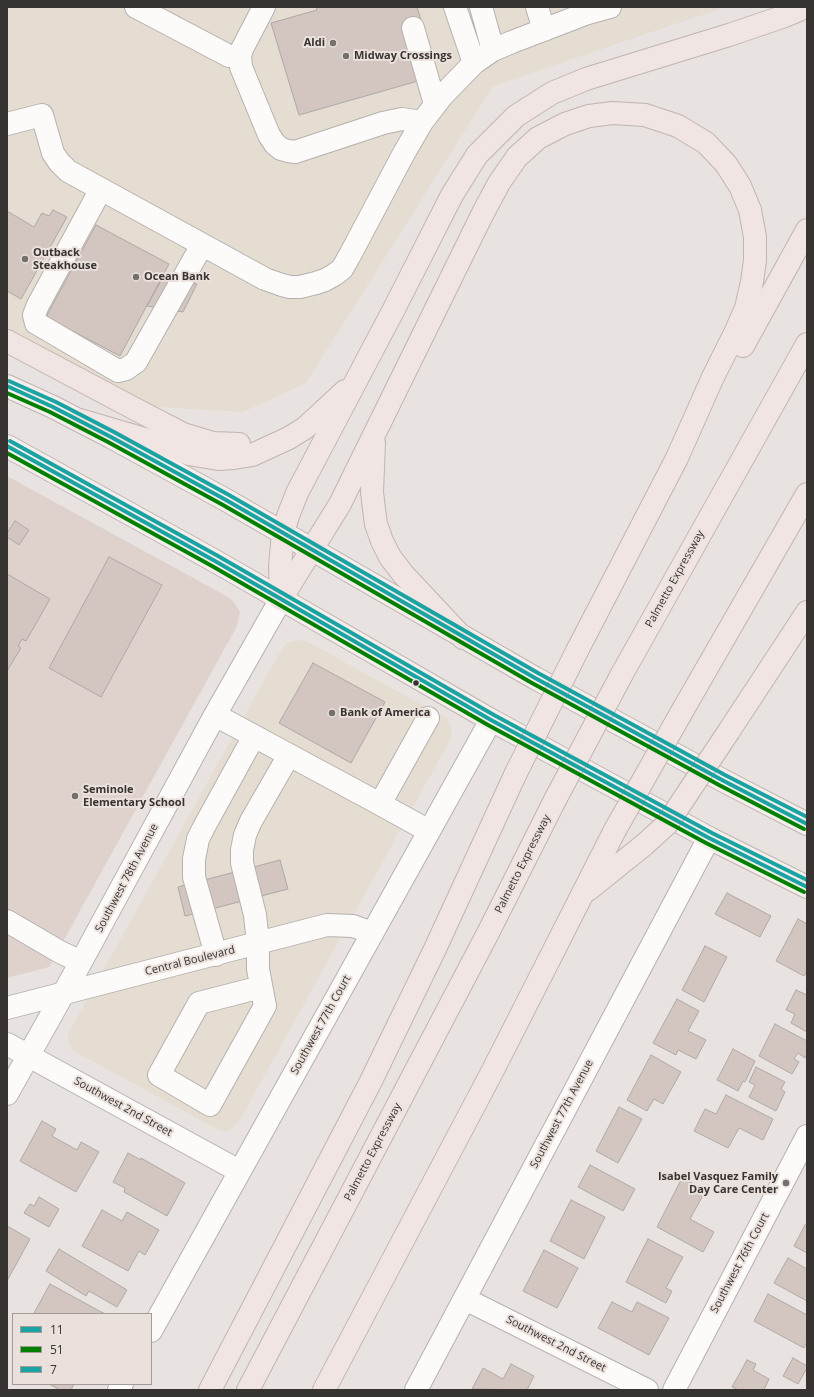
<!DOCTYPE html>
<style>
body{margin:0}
#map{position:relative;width:814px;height:1397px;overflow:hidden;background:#e8e2e0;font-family:"Open Sans",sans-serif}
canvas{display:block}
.frame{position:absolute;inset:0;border:8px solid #373331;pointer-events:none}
.legend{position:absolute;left:12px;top:1313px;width:140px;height:72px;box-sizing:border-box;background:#ebe1dc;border:1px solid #a39b98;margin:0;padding:5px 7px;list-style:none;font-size:12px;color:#373331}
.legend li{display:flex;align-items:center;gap:8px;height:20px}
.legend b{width:20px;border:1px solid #a39b98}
</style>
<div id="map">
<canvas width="814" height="1397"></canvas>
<div class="frame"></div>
<ul class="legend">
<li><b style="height:5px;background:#19a3a2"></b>11</li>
<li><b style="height:5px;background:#008000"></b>51</li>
<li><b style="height:5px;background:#19a3a2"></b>7</li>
</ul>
</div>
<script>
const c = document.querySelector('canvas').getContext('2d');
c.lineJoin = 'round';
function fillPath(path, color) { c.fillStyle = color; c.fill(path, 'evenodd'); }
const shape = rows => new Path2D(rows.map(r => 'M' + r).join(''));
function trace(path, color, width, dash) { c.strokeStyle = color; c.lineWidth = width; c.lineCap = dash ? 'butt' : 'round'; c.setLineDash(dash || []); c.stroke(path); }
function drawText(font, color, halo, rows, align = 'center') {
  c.font = font + ' "Open Sans",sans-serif'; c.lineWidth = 4; c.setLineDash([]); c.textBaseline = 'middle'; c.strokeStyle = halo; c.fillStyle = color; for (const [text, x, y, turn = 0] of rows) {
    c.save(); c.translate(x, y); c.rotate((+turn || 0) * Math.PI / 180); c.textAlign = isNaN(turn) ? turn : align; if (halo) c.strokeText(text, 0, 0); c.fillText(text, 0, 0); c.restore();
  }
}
const commercial = shape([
 [7,7,725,7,493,86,306,383,243,412,142,406,7,334],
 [299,640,306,641,446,718,450,724,452,731,450,740,241,1118,234,1127,228,1131,220,1130,213,1127,72,1050,68,1040,68,1034,281,650,287,643]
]);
const built = shape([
 [7,476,228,597,234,602,240,612,237,626,49,967,7,978]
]);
const building = shape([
 [316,7,417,7,423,26,418,81,299,115,271,23,317,10,316,7],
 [53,210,67,217,21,299,7,291,7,211,34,227,42,213,49,216,53,210],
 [96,225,169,264,120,356,46,317,96,225],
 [162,279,197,284,183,312,147,306,162,279],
 [15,521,29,530,19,545,7,537,7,533,15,521],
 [109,557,162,585,101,697,49,668,109,557],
 [7,574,50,599,26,641,22,639,18,646,21,648,7,671,7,574],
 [313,663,385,702,351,763,279,723,313,663],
 [280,860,288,889,185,916,178,887,280,860],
 [727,893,771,916,760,937,715,914,727,893],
 [798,919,807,924,807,971,804,976,776,961,798,919],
 [705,946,727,957,704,1002,682,990,705,946],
 [796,990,807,995,807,1032,791,1023,795,1014,786,1010,796,990],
 [677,999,699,1011,688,1031,706,1040,696,1059,678,1050,676,1055,653,1043,677,999],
 [775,1024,807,1041,807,1054,805,1058,798,1053,794,1059,799,1062,792,1074,759,1056,775,1024],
 [733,1049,755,1061,745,1082,743,1081,738,1091,717,1080,733,1049],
 [651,1055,681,1072,663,1104,654,1099,647,1111,627,1100,651,1055],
 [756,1067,785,1082,781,1089,785,1092,776,1111,749,1097,755,1085,749,1082,756,1067],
 [726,1095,773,1119,763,1140,739,1128,728,1148,694,1131,705,1109,716,1114,726,1095],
 [619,1107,642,1119,618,1163,596,1151,619,1107],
 [42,1121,56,1129,52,1136,77,1150,81,1142,99,1152,76,1192,20,1161,42,1121],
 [128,1153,141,1160,141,1158,185,1183,167,1216,124,1192,125,1188,113,1182,128,1153],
 [590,1165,635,1189,623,1211,578,1187,590,1165],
 [682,1178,706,1190,690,1219,714,1232,703,1252,657,1227,682,1178],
 [39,1197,59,1209,49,1227,24,1213,30,1204,34,1206,39,1197],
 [571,1200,605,1217,584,1259,550,1241,571,1200],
 [102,1210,122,1221,127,1212,159,1230,145,1255,139,1251,128,1271,82,1246,102,1210],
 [805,1225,807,1226,807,1253,794,1246,805,1225],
 [7,1226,30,1239,7,1281,7,1226],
 [648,1239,683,1257,666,1288,672,1291,666,1303,626,1282,648,1239],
 [59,1249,127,1290,117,1307,89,1291,86,1296,46,1271,59,1249],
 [544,1250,578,1268,557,1308,523,1291,544,1250],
 [788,1258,807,1269,807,1301,774,1283,788,1258],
 [50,1284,105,1314,36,1314,34,1313,50,1284],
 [768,1294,807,1315,807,1342,804,1348,754,1321,768,1294],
 [612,1302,632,1312,637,1302,669,1318,649,1355,598,1328,612,1302],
 [793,1358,807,1366,807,1368,798,1384,783,1376,793,1358],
 [747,1360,756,1364,753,1370,769,1379,764,1390,739,1390,732,1387,747,1360],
 [511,1364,534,1376,527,1390,472,1389,483,1368,503,1379,511,1364],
 [49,1384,74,1384,71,1390,60,1390,49,1384]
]);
const minor = shape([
 [136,7,229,56,240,56],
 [264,7,242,49,240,56,241,67,269,135,275,144,281,149,288,151,295,152,383,123,402,119,422,122],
 [455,7,474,63],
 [481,7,493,50],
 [537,7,544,30],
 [413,28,435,104],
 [7,124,42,115,53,153,59,162,68,171,265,279,282,285,290,287,300,287,316,283,325,280,334,275,342,269,350,255,404,153,422,122,442,96,474,63,493,50,512,42,585,14,610,7],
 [101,189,38,305,34,315,36,323,118,371,126,369,136,362,202,245],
 [215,715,380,804,428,718],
 [380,804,429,831],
 [7,921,60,952,81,962],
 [216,955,194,877,194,859,198,839,204,827,254,736],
 [261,987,199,1003,159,1075,210,1105,265,1006,258,969,258,943,255,915,242,863,242,850,245,835,251,821,289,755],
 [7,1008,327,925,353,926,372,933],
 [7,1044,239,1171],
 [7,1094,81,962,215,715,281,599],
 [465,1299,647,1390],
 [151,1331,491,720],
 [119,1390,122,1384],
 [416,1390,709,838],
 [674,1390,807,1136]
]);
const major = shape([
 [7,386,53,407,111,437,226,500,535,678,722,780,807,824],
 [7,446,215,561,491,720,709,838,807,887]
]);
const highway = shape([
 [7,341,137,410,183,434,213,443,239,444],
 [743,346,807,230],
 [80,420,165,445,189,454,218,459,234,458,252,455,289,438,305,428,345,391],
 [374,443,372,492,374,509,376,524,382,541,390,557,403,574,463,638],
 [281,599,340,504,482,215,499,183,517,157,538,138,565,124,589,116,613,113,645,115,678,126,706,143,726,164,740,186,750,210,755,237,755,260,752,282,746,308,735,333,713,377,677,458,578,649],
 [281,599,280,566,283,533,288,516,297,493,394,309,452,195,477,155,516,116,552,93,586,79,729,35,785,16,806,7],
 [622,674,807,344],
 [684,708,807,494],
 [729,731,807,612],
 [588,890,644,845],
 [210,1390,370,1083,435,949,515,775],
 [248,1390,488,933,556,798],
 [324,1390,492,1072,615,830]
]);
const highwayBridge = shape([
 [515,775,578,649],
 [556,798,622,674],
 [615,830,684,708],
 [644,845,667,824,729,731]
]);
const bus1 = shape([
 [7,386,53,407,111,437,226,500,535,678,722,780,807,824],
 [7,446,215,561,491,720,709,838,807,887]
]);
const bus2 = shape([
 [7,393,50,412,108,442,223,505,532,683,719,785,804,829],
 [7,453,212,566,488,725,706,843,804,892]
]);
const bus3 = shape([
 [9,381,56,402,114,432,229,495,538,673,725,775,807,817],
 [10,441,218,556,494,715,712,833,807,880]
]);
const markers = [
 [333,43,4,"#75706e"],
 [346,56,4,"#75706e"],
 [25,259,4,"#75706e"],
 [136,277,4,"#75706e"],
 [416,683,3.5,"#373331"],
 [332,713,4,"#75706e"],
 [75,796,4,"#75706e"],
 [786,1183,4,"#75706e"]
];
const poiNames = [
 ["Aldi",325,43,"right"],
 ["Midway Crossings",354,56],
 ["Outback",33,253],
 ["Steakhouse",33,266],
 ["Ocean Bank",144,277],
 ["Bank of America",340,713],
 ["Seminole",83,790],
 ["Elementary School",83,803],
 ["Isabel Vasquez Family",778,1177,"right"],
 ["Day Care Center",778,1190,"right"]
];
const streetNames = [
 ["Palmetto Expressway",675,579,-61],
 ["Palmetto Expressway",523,864,-63],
 ["Southwest 78th Avenue",127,878,-62],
 ["Central Boulevard",190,961,-14],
 ["Southwest 77th Court",321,1025,-61],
 ["Southwest 2nd Street",123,1107,29],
 ["Southwest 77th Avenue",562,1114,-62],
 ["Palmetto Expressway",373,1152,-62],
 ["Southwest 76th Court",740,1263,-62],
 ["Southwest 2nd Street",556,1344,27]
];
fillPath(commercial, '#e5ddd1');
fillPath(built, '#dfd2cd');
fillPath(building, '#d3c5bf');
trace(building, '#aea9a7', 1);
trace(minor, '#b5b1af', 24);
trace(major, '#c1b4b1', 24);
trace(highway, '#c1b4b1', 24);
trace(minor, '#fcfbfa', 22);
trace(major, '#f4eeec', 22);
trace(highway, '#f0e5e3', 22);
trace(highwayBridge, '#c1b4b1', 24, []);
trace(highwayBridge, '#f0e5e3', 22);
trace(bus1, '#19a3a2', 4);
trace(bus2, '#008000', 4);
trace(bus3, '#19a3a2', 4);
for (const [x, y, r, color] of markers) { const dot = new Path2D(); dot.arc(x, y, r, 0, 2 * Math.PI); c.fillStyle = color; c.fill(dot); trace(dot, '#ebe1dc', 1.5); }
drawText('bold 11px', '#373331', '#ebe1dc', poiNames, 'left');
drawText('11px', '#373331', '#ebe1dc', streetNames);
</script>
